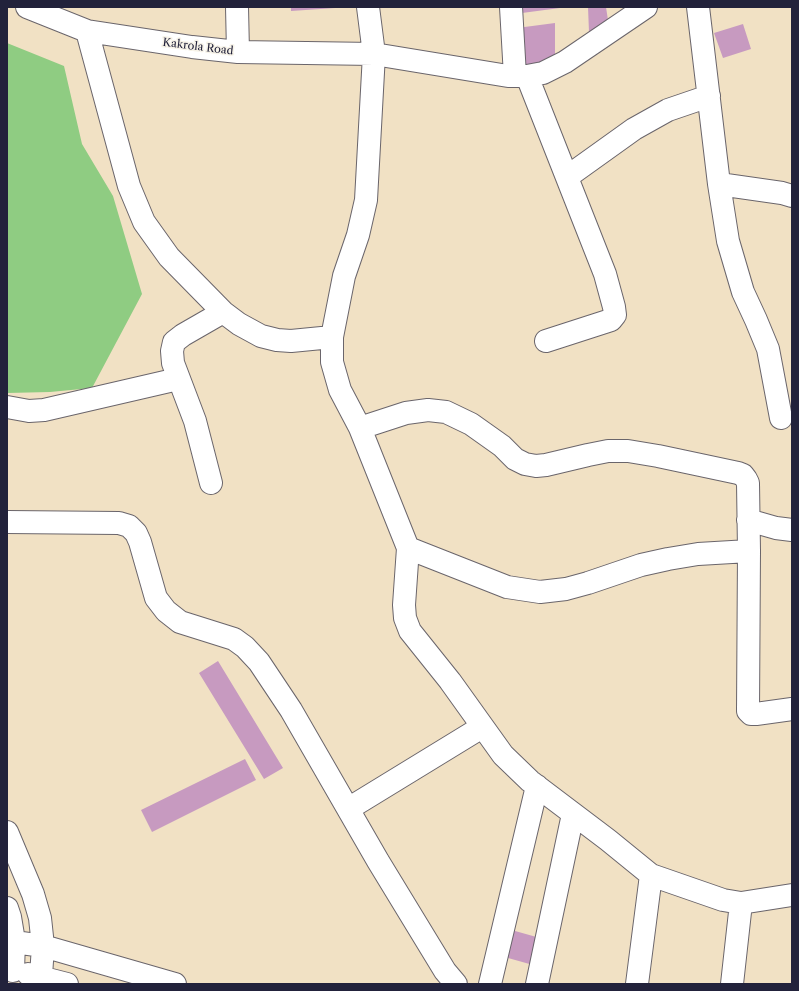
<!DOCTYPE html>
<style>
body{margin:0}
#map{position:relative;width:799px;height:991px;overflow:hidden;background:#f1e1c4;font-family:"Libre Caslon Text",serif}
canvas{display:block}
.frame{position:absolute;inset:0;border:8px solid #22223b;pointer-events:none}
</style>
<div id="map">
<canvas width="799" height="991"></canvas>
<div class="frame"></div>
</div>
<script>
const c = document.querySelector('canvas').getContext('2d');
c.lineJoin = 'round';
function fillPath(path, color) { c.fillStyle = color; c.fill(path, 'evenodd'); }
const shape = rows => new Path2D(rows.map(r => 'M' + r).join(''));
function trace(path, color, width, dash) { c.strokeStyle = color; c.lineWidth = width; c.lineCap = dash ? 'butt' : 'round'; c.setLineDash(dash || []); c.stroke(path); }
function drawText(font, color, halo, rows, align = 'center') {
  c.font = font + ' "Libre Caslon Text",serif'; c.lineWidth = 3; c.setLineDash([]); c.textBaseline = 'middle'; c.strokeStyle = halo; c.fillStyle = color; for (const [text, x, y, turn = 0] of rows) {
    c.save(); c.translate(x, y); c.rotate((+turn || 0) * Math.PI / 180); c.textAlign = isNaN(turn) ? turn : align; if (halo) c.strokeText(text, 0, 0); c.fillText(text, 0, 0); c.restore();
  }
}
const green = shape([
 [7,43,64,66,82,144,113,196,142,294,92,388,50,392,7,393]
]);
const building = shape([
 [291,7,335,7,335,8,291,11],
 [522,7,560,7,560,8,522,13],
 [588,7,606,7,609,27,589,32],
 [555,23,555,59,523,66,517,28],
 [743,24,751,49,723,58,714,33],
 [218,661,283,768,264,779,199,673],
 [245,759,256,780,152,832,141,810],
 [508,929,540,938,533,965,501,956]
]);
const minor = shape([
 [27,7,87,31,192,47,238,52,374,54,508,76,527,76,543,73,565,62,646,7],
 [237,7,238,52],
 [368,7,374,54,366,200,358,235,344,276,332,337,332,362,340,390,360,428,408,548,404,605,405,618,410,631,450,681,503,755,530,781,608,840,651,875,723,900,741,903,792,895],
 [511,7,515,76],
 [698,7,719,184,728,241,743,292,756,320,768,349,781,418],
 [87,31,129,186,144,222,169,257,223,312],
 [527,76,605,274,614,307,615,315,611,320,546,341],
 [567,177,634,129,668,110,709,96],
 [719,184,782,193,792,196],
 [7,407,29,411,44,410,178,379],
 [360,428,406,413,428,410,446,412,471,424,502,446,515,459,525,464,536,466,546,465,588,455,608,451,628,451,658,456,738,473,743,475,746,479,748,483,749,551,698,554,668,559,641,565,588,583,566,589,540,592,507,587,408,548],
 [211,483,195,421,173,363,172,351,174,342,183,335,223,312,239,324,261,336,277,340,291,341,332,337],
 [748,520,776,528,792,530],
 [7,522,119,523,129,526,136,533,140,542,156,598,166,611,180,622,234,639,245,647,259,662,291,710,378,861,445,971,456,984],
 [749,551,748,711,751,714,756,714,792,709],
 [348,809,482,727],
 [7,832,33,894,40,918,43,946,41,976],
 [7,908,10,917,14,941,13,971],
 [7,941,43,946,175,984],
 [28,974,67,984],
 [490,984,537,786],
 [537,984,573,814],
 [637,984,651,875],
 [732,984,741,903]
]);
const streetNames = [
 ["Kakrola Road",198,47,7]
];
fillPath(green, '#8fcc82');
fillPath(building, '#c79ac0');
trace(minor, '#6a656b', 24);
trace(minor, '#fff', 22);
drawText('11px', '#22223b', '#f7f3e8', streetNames);
</script>
